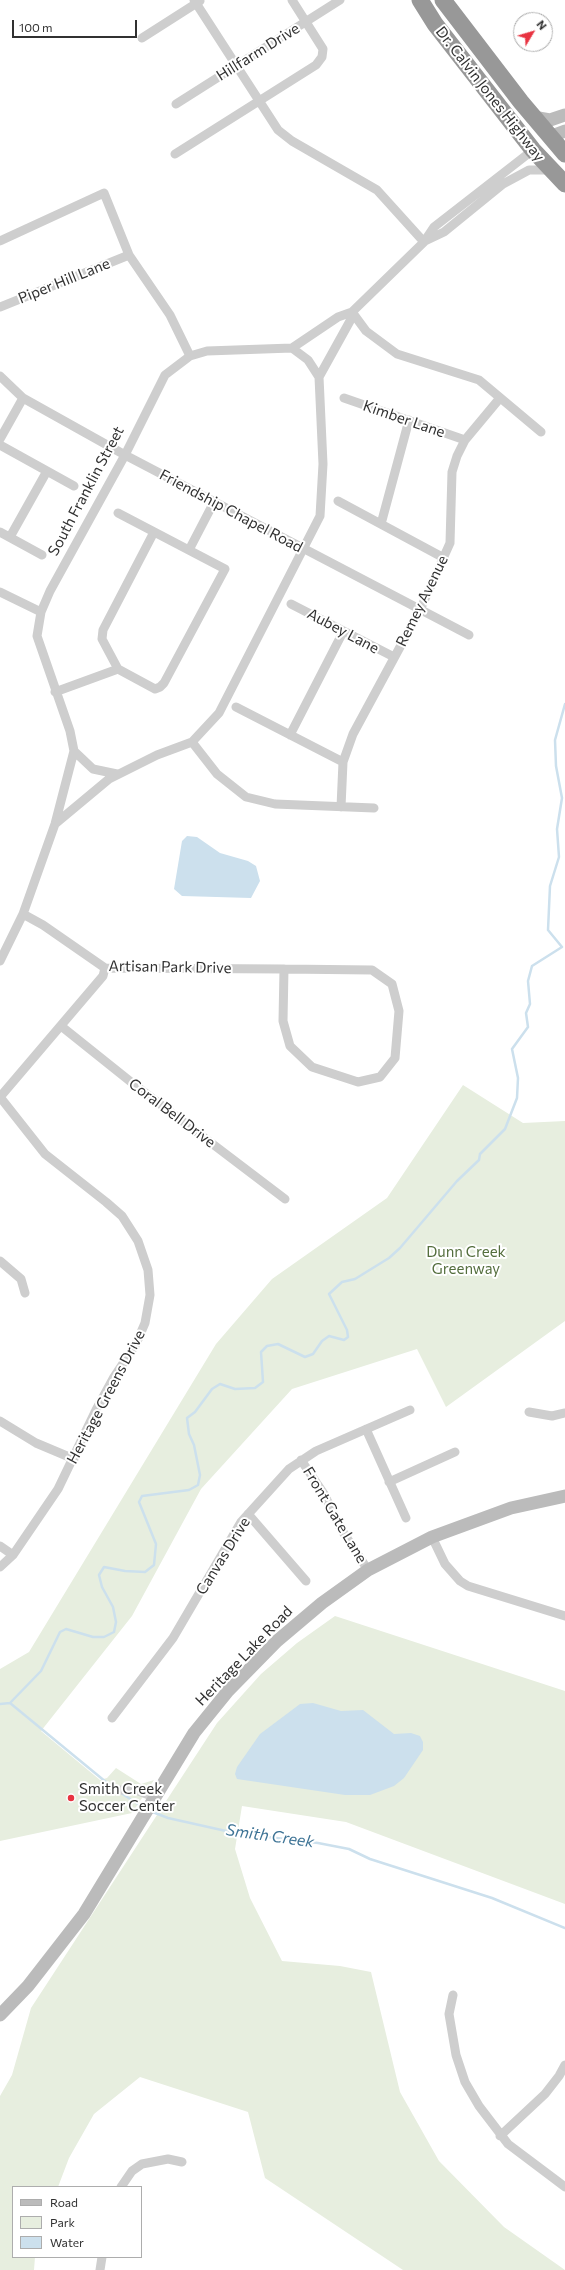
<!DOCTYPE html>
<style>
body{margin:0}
#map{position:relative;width:565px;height:2270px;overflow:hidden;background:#fff;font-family:Commissioner,sans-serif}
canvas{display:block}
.legend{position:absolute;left:12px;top:2186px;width:130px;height:72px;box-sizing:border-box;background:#fff;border:1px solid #adadad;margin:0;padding:5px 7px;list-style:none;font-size:12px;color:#313131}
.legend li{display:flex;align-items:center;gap:8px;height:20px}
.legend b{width:20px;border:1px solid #adadad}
.north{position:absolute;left:513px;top:12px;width:40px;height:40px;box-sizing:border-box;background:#fff;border:1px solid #adadad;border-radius:50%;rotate:52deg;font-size:11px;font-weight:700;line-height:16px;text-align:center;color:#313131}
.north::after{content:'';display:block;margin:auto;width:14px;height:18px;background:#e83341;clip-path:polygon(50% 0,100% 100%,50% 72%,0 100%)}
.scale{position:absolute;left:12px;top:20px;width:125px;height:18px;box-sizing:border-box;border:2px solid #313131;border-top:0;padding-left:5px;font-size:12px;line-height:14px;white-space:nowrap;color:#313131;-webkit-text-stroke:3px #fff;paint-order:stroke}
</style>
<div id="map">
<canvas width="565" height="2270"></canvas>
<ul class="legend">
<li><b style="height:5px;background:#bbb"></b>Road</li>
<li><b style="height:11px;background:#e7eedf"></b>Park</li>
<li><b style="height:11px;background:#cce0ed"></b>Water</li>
</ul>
<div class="north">N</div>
<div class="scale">100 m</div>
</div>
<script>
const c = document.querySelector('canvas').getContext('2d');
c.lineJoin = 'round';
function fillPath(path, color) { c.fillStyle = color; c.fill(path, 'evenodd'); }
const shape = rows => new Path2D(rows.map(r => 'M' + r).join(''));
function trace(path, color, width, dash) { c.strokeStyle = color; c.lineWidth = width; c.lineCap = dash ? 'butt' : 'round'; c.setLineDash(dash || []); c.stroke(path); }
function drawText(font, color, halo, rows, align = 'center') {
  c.font = font + ' Commissioner,sans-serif'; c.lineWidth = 4; c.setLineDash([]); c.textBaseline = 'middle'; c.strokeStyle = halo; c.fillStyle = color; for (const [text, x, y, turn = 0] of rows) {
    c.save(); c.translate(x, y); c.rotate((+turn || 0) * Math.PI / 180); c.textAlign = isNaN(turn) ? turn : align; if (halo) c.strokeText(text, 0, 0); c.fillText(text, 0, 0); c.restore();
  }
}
const green = shape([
 [463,1085,523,1123,565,1121,565,1321,446,1407,417,1349,292,1389,201,1489,132,1616,41,1731,100,1780,107,1778,116,1768,141,1784,154,1780,132,1813,0,1841,0,1669,29,1652,216,1344,272,1279,387,1198],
 [335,1616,565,1691,565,1904,346,1822,242,1806,235,1849,250,1898,282,1961,340,1966,371,1972,400,2092,439,2161,504,2227,565,2270,403,2270,265,2178,248,2112,140,2077,94,2114,69,2158,58,2187,13,2187,13,2257,35,2257,34,2270,0,2270,0,2096,12,2075,31,2008,217,1723,261,1674,297,1643]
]);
const water = shape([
 [187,836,197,837,220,853,248,861,256,866,260,881,251,898,182,896,174,889,182,841],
 [313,1703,341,1711,363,1710,394,1734,411,1733,420,1736,423,1742,423,1750,404,1778,394,1786,370,1795,345,1795,237,1779,235,1774,237,1767,260,1734,300,1704]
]);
const stream = shape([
 [10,1703,41,1671,60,1632,66,1629,93,1637,104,1637,114,1632,116,1622,113,1607,102,1587,99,1575,104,1567,125,1571,145,1572,154,1565,156,1544,139,1502,142,1496,189,1490,198,1485,200,1475,194,1445,189,1434,187,1418,195,1412,212,1389,220,1384,235,1389,255,1388,263,1382,261,1352,267,1346,278,1344,305,1357,313,1354,322,1341,329,1336,344,1340,348,1337,347,1330,329,1294,342,1282,355,1279,389,1258,400,1248,457,1181,479,1160,480,1154,505,1129,517,1098,518,1078,512,1049,528,1027,526,1013,530,1004,528,981,532,966,562,947,548,930,550,886,559,857,557,829,562,798,556,766,555,740,565,704],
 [0,1704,10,1703,112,1787],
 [121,1793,144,1808],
 [150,1811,168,1818,235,1833,318,1843,349,1849,370,1859,492,1898,565,1928]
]);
const street = shape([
 [194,0,278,130,292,141,377,190,424,242],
 [142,38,200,1],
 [176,104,340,0],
 [175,154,316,65,322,57,323,49,292,0],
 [0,241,104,193,129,255,170,315,190,356],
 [425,241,444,232,503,184,529,170,551,170],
 [0,307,129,255],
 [352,312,366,331,397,354,479,380,541,432],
 [292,348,308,360,319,377],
 [0,376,23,398,125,455,469,635],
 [344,398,465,440],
 [0,439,23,398],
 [0,445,74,486],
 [338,501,444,558],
 [381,524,409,420],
 [0,532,42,555],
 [10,537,47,471],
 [189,550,214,502],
 [0,592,41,612],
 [291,604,394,657],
 [118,669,102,639,103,630,154,532],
 [55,692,118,669,155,689,160,687,164,683,225,569,118,513],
 [236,707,343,762],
 [290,735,343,632],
 [192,742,217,774,246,797,275,804,374,808],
 [74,751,93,769,117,774],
 [341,807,343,762,353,734,420,610,450,543,452,472,457,456,465,440,500,398],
 [55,824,109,779,157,755,192,742,219,713,320,516,323,464,319,377,350,321,352,312],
 [23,914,43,925,105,968,284,969,372,970,392,984,399,1011,395,1058,380,1077,358,1082,312,1067,290,1046,283,1021,284,969],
 [0,961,23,914,55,824,74,751,70,731,37,636,41,612,50,591,125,455,165,375,190,356,207,351,292,348,338,317,352,312,424,242,434,227,533,150],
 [61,1026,131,1082,285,1199],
 [0,1097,45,1154,106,1202,122,1216,138,1241,148,1270,150,1295,145,1323,136,1344,114,1377,96,1410,58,1489,13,1555,0,1567],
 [0,1097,103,976,105,968],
 [0,1261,21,1279,25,1293],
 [529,1412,552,1416,565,1413],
 [0,1421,36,1443,74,1459],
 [366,1429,406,1518],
 [301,1460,324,1494,341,1529,368,1570],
 [389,1482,455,1452],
 [248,1514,306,1581],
 [432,1537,445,1564,460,1581,468,1586,565,1616],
 [0,1546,13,1555],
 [112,1718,173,1638,241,1522,289,1469,316,1451,410,1410],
 [97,1790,136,1790,154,1797],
 [453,1995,449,2014,456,2055,465,2082,479,2106,508,2144,565,2187],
 [500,2136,545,2094,559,2076,565,2065],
 [121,2187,132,2171,142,2164,168,2159,182,2162],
 [100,2270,102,2257]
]);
const secondary = shape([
 [533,117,550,120,565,115],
 [549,137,565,131],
 [0,2015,28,1986,84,1914,194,1733,228,1691,277,1641,322,1603,368,1570,432,1537,511,1508,565,1496]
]);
const highway = shape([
 [420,0,435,24,533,150,565,184],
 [443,0,521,102,565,154]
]);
const markers = [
 [71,1798,4,"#e83341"]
];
const streetNames = [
 ["Hillfarm Drive",258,52,-32],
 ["Dr. Calvin Jones Highway",490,94,52],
 ["Piper Hill Lane",64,281,-22],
 ["Kimber Lane",404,419,19],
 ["South Franklin Street",86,491,-62],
 ["Friendship Chapel Road",231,511,28],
 ["Remey Avenue",422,601,-64],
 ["Aubey Lane",343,631,28],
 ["Artisan Park Drive",170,967,1],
 ["Coral Bell Drive",172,1113,37],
 ["Heritage Greens Drive",106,1397,-62],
 ["Front Gate Lane",335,1515,59],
 ["Canvas Drive",223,1556,-58],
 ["Heritage Lake Road",244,1656,-46]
];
const parkNames = [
 ["Dunn Creek",466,1252],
 ["Greenway",466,1269]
];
const poiNames = [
 ["Smith Creek",79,1789],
 ["Soccer Center",79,1806]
];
const waterNames = [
 ["Smith Creek",270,1836,8]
];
fillPath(green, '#e7eedf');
fillPath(water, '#cce0ed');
trace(stream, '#cce0ed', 2.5);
trace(street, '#cecece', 9);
trace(secondary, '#bbb', 13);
trace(highway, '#989898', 17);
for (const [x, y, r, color] of markers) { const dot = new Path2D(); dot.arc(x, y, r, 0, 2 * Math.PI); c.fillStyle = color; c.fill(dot); trace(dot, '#fff', 1.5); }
drawText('15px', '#313131', '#fff', streetNames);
drawText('15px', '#546e3d', '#fff', parkNames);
drawText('15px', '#313131', '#fff', poiNames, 'left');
drawText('italic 16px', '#3d7395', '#fff', waterNames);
</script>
